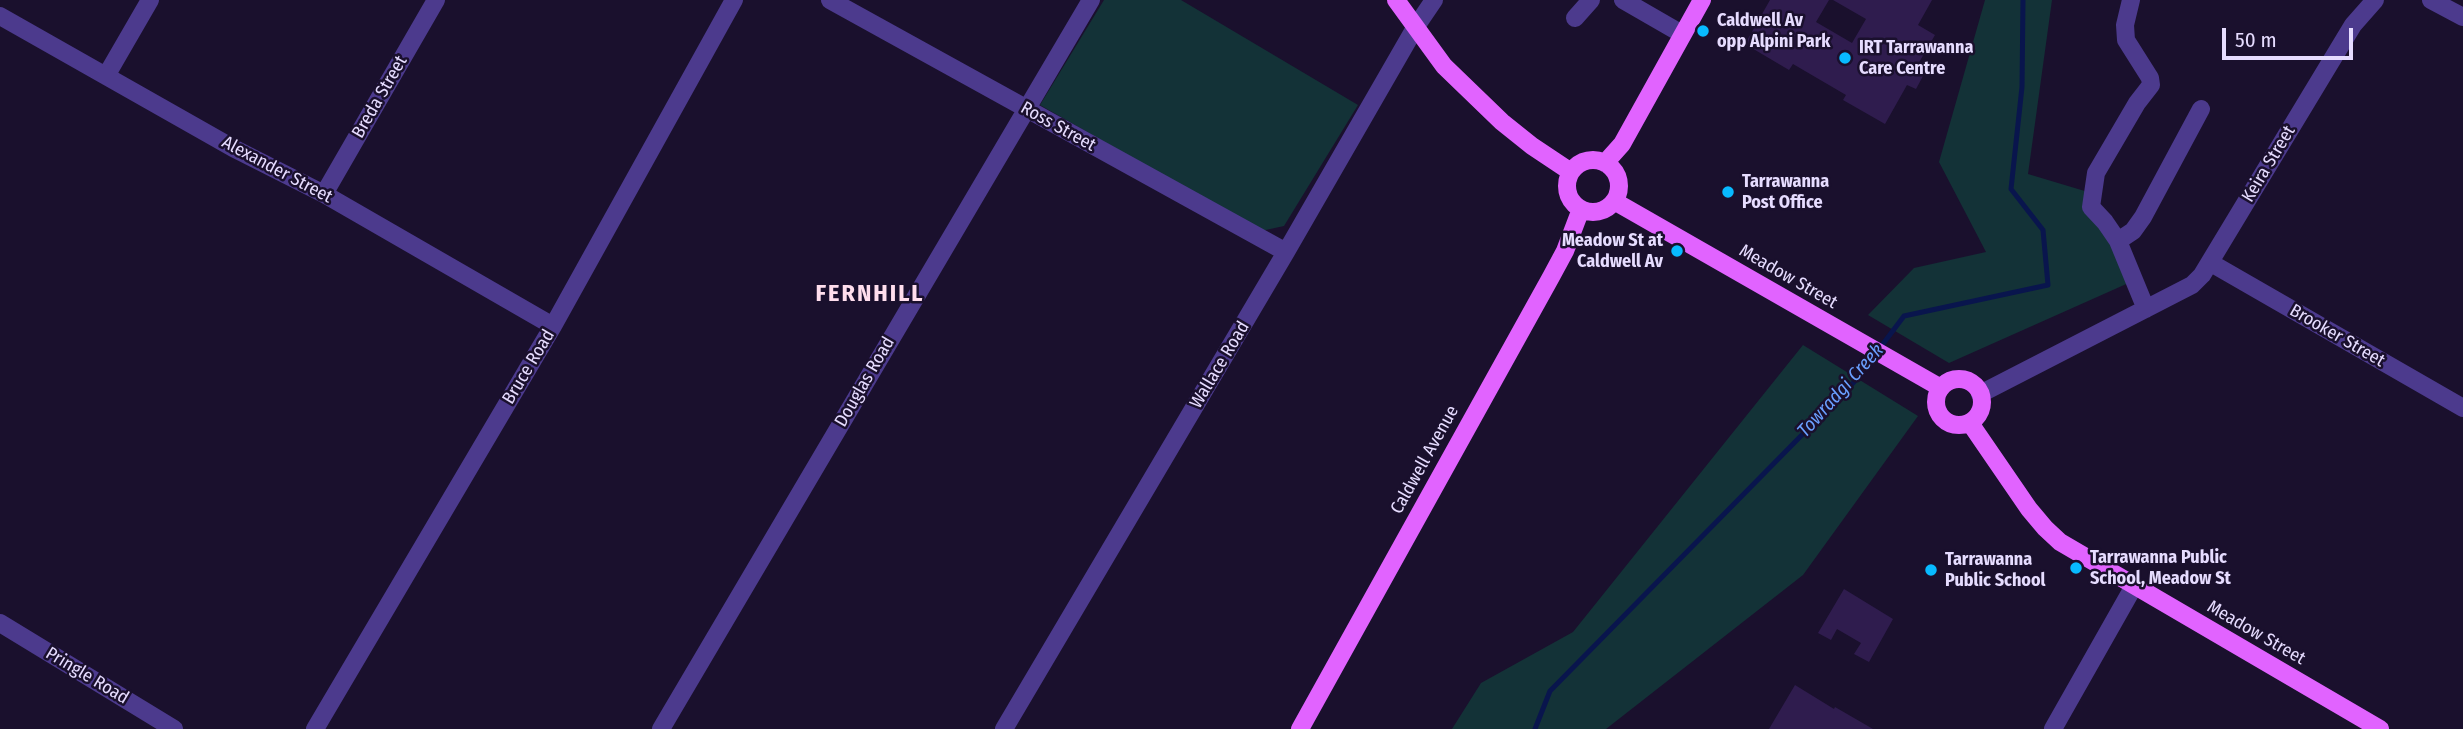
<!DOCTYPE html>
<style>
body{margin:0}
#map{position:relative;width:2463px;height:729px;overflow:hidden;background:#1a102d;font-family:"Fira Sans Condensed",sans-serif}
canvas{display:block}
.scale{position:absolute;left:2222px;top:28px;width:131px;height:32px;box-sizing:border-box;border:4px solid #e6dcff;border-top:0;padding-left:9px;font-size:21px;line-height:24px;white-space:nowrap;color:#e6dcff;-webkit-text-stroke:5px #1a102d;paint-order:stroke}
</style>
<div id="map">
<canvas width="2463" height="729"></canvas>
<div class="scale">50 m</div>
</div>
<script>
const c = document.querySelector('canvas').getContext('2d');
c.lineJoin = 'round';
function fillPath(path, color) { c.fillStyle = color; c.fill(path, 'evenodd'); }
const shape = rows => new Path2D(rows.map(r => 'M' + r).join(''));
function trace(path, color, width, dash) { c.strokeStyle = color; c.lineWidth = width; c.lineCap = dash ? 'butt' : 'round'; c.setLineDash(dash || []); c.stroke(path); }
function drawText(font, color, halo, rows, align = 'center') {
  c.font = font + ' "Fira Sans Condensed",sans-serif'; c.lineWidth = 5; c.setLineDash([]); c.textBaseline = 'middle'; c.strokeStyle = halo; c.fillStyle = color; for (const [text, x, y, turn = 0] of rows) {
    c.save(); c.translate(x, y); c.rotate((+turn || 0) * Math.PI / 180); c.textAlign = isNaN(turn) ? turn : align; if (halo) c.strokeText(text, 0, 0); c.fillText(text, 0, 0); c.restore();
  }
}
const green = shape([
 [1104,0,1181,0,1358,105,1284,226,1261,231,1040,105],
 [1985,0,2052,0,2028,174,2088,192,2133,281,1949,363,1868,315,1914,268,1986,252,1939,162],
 [1803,345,1918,416,1803,575,1606,729,1452,729,1481,683,1573,632]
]);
const stream = shape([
 [1535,729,1550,691,1855,381,1904,316,2048,285,2043,230,2011,189,2022,87,2023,0]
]);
const building = shape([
 [1770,0,1829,0,1816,22,1852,43,1866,19,1833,0,1932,0,1918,25,1935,35,1914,71,1923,76,1916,89,1907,85,1885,124,1843,100,1846,95,1793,64,1789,70,1745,44],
 [1844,589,1893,619,1869,662,1854,654,1861,643,1837,629,1831,640,1818,633],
 [1795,685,1834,709,1835,707,1873,729,1769,729]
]);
const minor = shape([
 [830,0,1286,252],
 [1623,0,1682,34],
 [2131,0,2125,25,2126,40,2150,78,2151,85,2137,103,2096,173,2091,207,2105,222,2118,241,2146,309],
 [2431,0,2463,17],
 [0,16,233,148,324,194,553,326],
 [1575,18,1591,0],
 [106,76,150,0],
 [324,194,436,0],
 [2118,241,2133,231,2143,217,2201,109],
 [2211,263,2463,408],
 [1980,394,2192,285,2202,275,2353,25,2375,0],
 [0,623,174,729],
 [315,729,553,326,734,0],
 [661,729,1091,0],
 [1004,729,1286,252,1415,28,1434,0],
 [2053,729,2134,586]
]);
const major = shape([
 [1396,0,1444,66,1502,122,1532,146,1571,172],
 '1567 186a26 26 0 1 1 52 0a26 26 0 1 1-52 0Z',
 [1605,163,1622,144,1702,0],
 [1614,201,1941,388],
 '1936 402a23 23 0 1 1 46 0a23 23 0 1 1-46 0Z',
 [1970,423,2029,509,2045,528,2060,542,2380,729],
 [1300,729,1551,277,1565,251,1581,209]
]);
const markers = [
 [1703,31,7,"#08baff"],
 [1845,58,7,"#08baff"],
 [1728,192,7,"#08baff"],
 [1677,251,7,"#08baff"],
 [2076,568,7,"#08baff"],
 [1931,570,7,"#08baff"]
];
const poiNames = [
 ["Caldwell Av",1717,21],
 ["opp Alpini Park",1717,42],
 ["IRT Tarrawanna",1859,48],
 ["Care Centre",1859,69],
 ["Tarrawanna",1742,182],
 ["Post Office",1742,203],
 ["Meadow St at",1663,241,"right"],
 ["Caldwell Av",1663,262,"right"],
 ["Tarrawanna Public",2090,558],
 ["School, Meadow St",2090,579],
 ["Tarrawanna",1945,560],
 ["Public School",1945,581]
];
const streetNames = [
 ["Breda Street",380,97,-60],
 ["Ross Street",1058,127,29],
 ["Keira Street",2269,164,-59],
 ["Alexander Street",277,170,28],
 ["Meadow Street",1788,277,30],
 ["Brooker Street",2337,336,30],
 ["Wallace Road",1220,365,-59],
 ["Bruce Road",529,367,-59],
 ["Douglas Road",865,382,-60],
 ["Caldwell Avenue",1425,460,-61],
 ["Meadow Street",2256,633,30],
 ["Pringle Road",87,676,31]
];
const waterNames = [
 ["Towradgi Creek",1841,391,-48]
];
const districtNames = [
 ["FERNHILL",870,294]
];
fillPath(green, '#133237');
trace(stream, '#09154d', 5);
fillPath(building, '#2f1c4e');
trace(minor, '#4c3a8d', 18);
trace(major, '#e163ff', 18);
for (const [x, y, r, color] of markers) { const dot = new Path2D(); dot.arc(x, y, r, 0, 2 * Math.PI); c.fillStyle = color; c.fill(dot); trace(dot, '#1a102d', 2.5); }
drawText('bold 18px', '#e6dcff', '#1a102d', poiNames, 'left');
drawText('18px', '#e6dcff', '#1a102d', streetNames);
drawText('italic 19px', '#6a9fff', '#1a102d', waterNames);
c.letterSpacing = '2px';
drawText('bold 24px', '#ffdeed', '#1a102d', districtNames);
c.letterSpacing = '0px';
</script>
